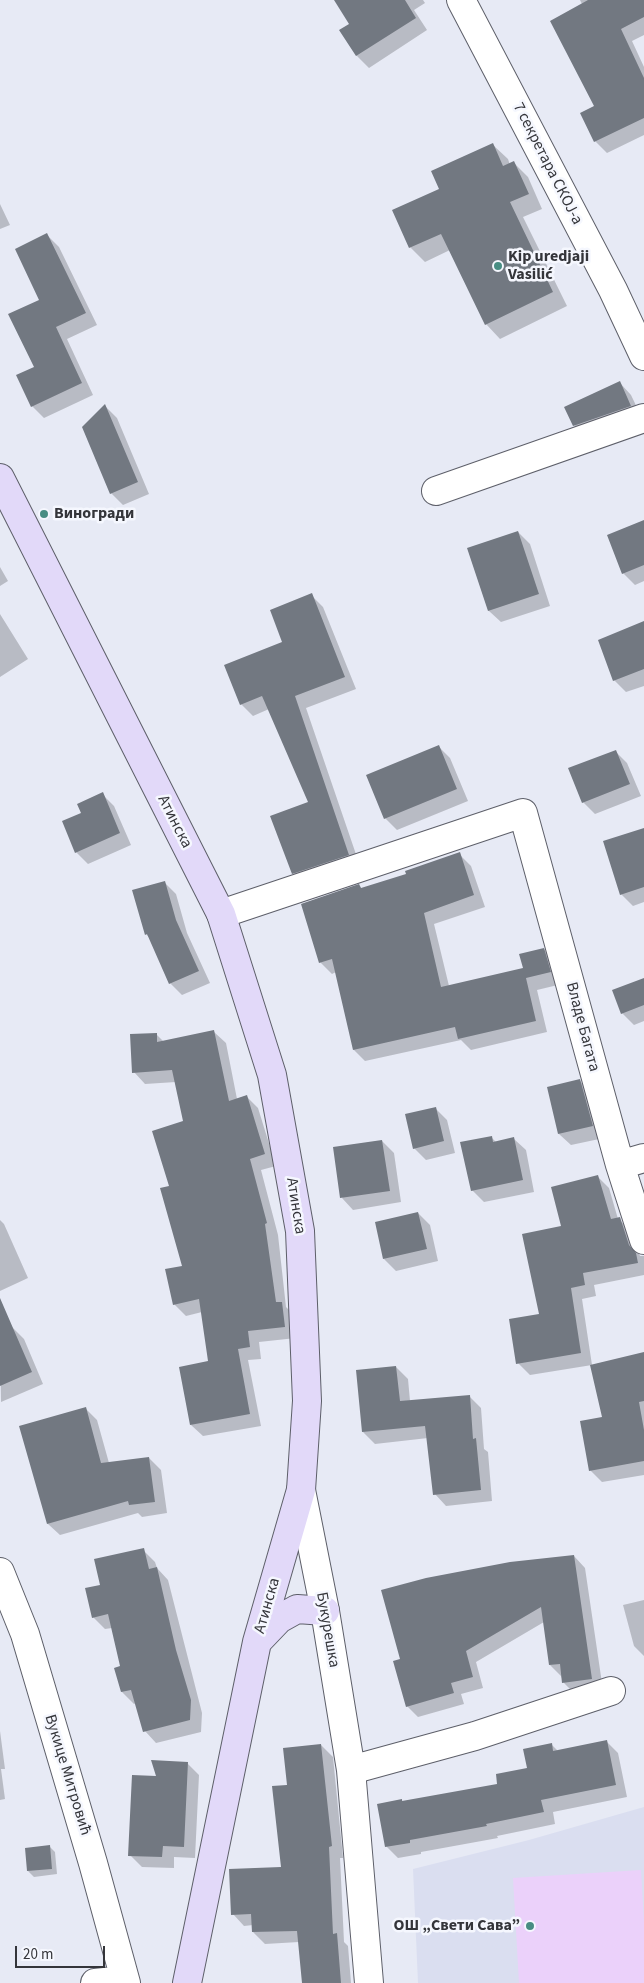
<!DOCTYPE html>
<meta charset="utf-8">
<style>
body{margin:0}
#map{position:relative;width:644px;height:1983px;overflow:hidden;background:#e7eaf5;font-family:"Source Sans 3",sans-serif}
canvas{display:block}
.scale{position:absolute;left:15px;top:1946px;width:90px;height:22px;box-sizing:border-box;border:2px solid #34353a;border-top:0;padding-left:6px;font-size:15px;line-height:18px;white-space:nowrap;color:#34353a;-webkit-text-stroke:4px #f5f7fe;paint-order:stroke}
</style>
<div id="map">
<canvas width="644" height="1983"></canvas>
<div class="scale">20 m</div>
</div>
<script>
const c = document.querySelector('canvas').getContext('2d');
c.lineJoin = 'round';
function fillPath(path, color) { c.fillStyle = color; c.fill(path, 'evenodd'); }
const shape = rows => new Path2D(rows.map(r => 'M' + r).join(''));
function trace(path, color, width, dash) { c.strokeStyle = color; c.lineWidth = width; c.lineCap = dash ? 'butt' : 'round'; c.setLineDash(dash || []); c.stroke(path); }
function drawText(font, color, halo, rows, align = 'center') {
  c.font = font + ' "Source Sans 3",sans-serif'; c.lineWidth = 5; c.setLineDash([]); c.textBaseline = 'middle'; c.strokeStyle = halo; c.fillStyle = color; for (const [text, x, y, turn = 0] of rows) {
    c.save(); c.translate(x, y); c.rotate((+turn || 0) * Math.PI / 180); c.textAlign = isNaN(turn) ? turn : align; if (halo) c.strokeText(text, 0, 0); c.fillText(text, 0, 0); c.restore();
  }
}
const built = shape([
 [644,1807,644,1983,418,1983,413,1869,529,1840]
]);
const green = shape([
 [641,1870,644,1923,644,1983,519,1983,513,1878]
]);
const shadow = shape([
 [346,0,423,0,425,3,414,10,427,30,369,68,357,56,341,30,351,24],
 [580,0,644,0,644,35,632,41,644,67,644,135,607,153,595,141,596,106,582,4],
 [493,145,508,159,510,165,514,163,528,177,542,209,523,217,567,306,500,339,486,324,450,250,425,262,410,247,441,189],
 [0,204,10,225,0,229],
 [47,235,59,247,97,325,67,339,93,395,44,418,32,406,18,376,36,367],
 [620,383,631,395,642,418,586,438,574,426],
 [105,406,117,418,149,494,123,505,111,493],
 [644,521,644,581,635,585,623,573],
 [518,532,530,544,550,606,501,622,489,611],
 [0,567,8,581,0,586],
 [311,595,323,607,356,689,306,708,360,866,305,885,293,873,310,803,269,709,253,716,241,704,284,642],
 [0,614,28,659,0,677],
 [644,622,644,686,626,692,614,680],
 [438,746,450,758,468,801,397,830,385,818],
 [615,751,627,763,641,796,595,814,583,802],
 [102,794,114,806,131,845,88,864,76,852,83,814],
 [644,830,644,902,633,906,621,894],
 [459,854,471,866,485,907,434,924,449,986,525,969,544,949,555,961,562,984,537,990,547,1032,471,1050,461,1040,365,1061,354,1050,336,972,332,974,320,962,359,886,362,889,407,875],
 [164,882,176,894,187,933,210,983,182,995,170,983,151,939,146,934],
 [644,979,644,1021,634,1025,622,1013],
 [214,1032,226,1043,237,1099,246,1096,258,1108,276,1166,261,1170,278,1235,286,1307,294,1315,296,1338,259,1342,261,1359,248,1360,261,1426,203,1436,191,1425,210,1362,202,1312,186,1316,174,1304,184,1267,170,1187,184,1122,176,1082,145,1084,134,1072,156,1034,164,1042],
 [580,1081,592,1093,604,1138,571,1145,559,1134],
 [435,1108,447,1120,455,1153,426,1160,414,1148],
 [491,1137,496,1142,514,1139,526,1150,534,1192,484,1202,472,1190],
 [382,1141,394,1153,401,1202,353,1210,342,1198],
 [597,1176,609,1188,618,1219,632,1231,640,1256,644,1256,644,1275,594,1285,596,1296,582,1299,592,1365,644,1353,644,1475,602,1482,590,1470,604,1418,592,1365,530,1375,518,1363,541,1315,563,1227],
 [418,1213,430,1225,438,1261,396,1271,384,1259],
 [0,1220,4,1224,28,1278,0,1291],
 [12,1327,24,1339,43,1384,1,1402,0,1332],
 [396,1367,408,1379,410,1401,469,1396,481,1408,484,1449,488,1452,492,1501,446,1506,435,1494,428,1438,375,1444,363,1432],
 [85,1408,97,1420,109,1463,149,1458,161,1470,167,1513,142,1517,138,1513,60,1535,48,1524],
 [143,1550,155,1562,157,1568,168,1580,202,1713,201,1732,156,1743,145,1731,136,1703,134,1704,122,1692,115,1668,121,1667,112,1628,105,1629,93,1617,101,1586],
 [574,1556,585,1568,603,1690,575,1694,564,1683,561,1676,550,1665,544,1622,476,1662,483,1688,461,1694,464,1704,418,1717,407,1706,402,1660],
 [644,1600,644,1656,634,1646,623,1605],
 [0,1731,5,1769,1,1769,5,1799,0,1800],
 [606,1741,618,1753,627,1797,553,1812,555,1824,497,1836,498,1838,421,1852,421,1854,398,1858,386,1846,402,1800,403,1802,499,1785,529,1769,551,1744,558,1751],
 [321,1745,333,1757,343,1858,340,1858,344,1942,348,1946,351,1983,303,1983,299,1942,265,1944,253,1932,253,1925,244,1926,233,1914,282,1868,288,1786],
 [187,1763,199,1775,195,1858,174,1857,174,1868,142,1867,130,1855,157,1777],
 [49,1846,55,1852,57,1874,34,1877,28,1871]
]);
const building = shape([
 [334,0,405,0,416,18,356,56,339,30,349,24],
 [588,0,644,0,644,17,621,29,644,78,644,118,594,142,580,113,594,106,550,21],
 [493,143,503,166,514,161,529,194,510,202,553,292,485,325,441,234,409,248,392,210,439,189,431,171],
 [47,233,86,313,56,327,82,383,31,407,16,375,34,367,8,314,39,300,15,249],
 [620,381,631,406,573,426,564,407],
 [105,404,138,482,110,494,82,427],
 [644,520,644,565,622,574,607,535],
 [518,531,539,594,488,611,467,548],
 [312,593,345,677,295,696,349,855,292,874,270,816,308,802,262,696,240,705,224,665,282,642,270,610],
 [644,621,644,669,613,681,598,640],
 [439,745,457,789,384,819,366,775],
 [616,750,630,784,582,803,568,768],
 [103,792,120,833,75,853,62,821,81,813,77,804],
 [644,828,644,887,620,895,603,841],
 [460,852,474,895,424,913,441,987,523,968,519,954,544,948,551,972,526,978,536,1021,458,1039,455,1027,353,1050,332,959,319,963,301,904,359,884,361,888,406,874,405,871],
 [165,881,176,920,199,971,169,984,147,934,145,935,132,890],
 [644,978,644,1005,621,1014,612,990],
 [214,1030,229,1101,247,1095,265,1154,250,1159,267,1223,265,1224,276,1302,282,1302,285,1327,248,1331,250,1347,238,1349,250,1414,190,1425,179,1367,208,1361,199,1299,173,1305,165,1269,182,1266,160,1188,169,1186,152,1131,183,1121,172,1070,132,1073,130,1034,157,1033,157,1042],
 [580,1079,593,1126,558,1134,547,1087],
 [436,1107,444,1141,413,1149,405,1114],
 [492,1136,493,1142,514,1137,523,1180,471,1191,460,1142],
 [382,1140,390,1191,340,1198,333,1147],
 [598,1175,611,1219,620,1217,629,1245,636,1253,638,1263,583,1273,585,1285,571,1288,581,1353,516,1364,509,1319,539,1314,522,1234,561,1226,551,1187],
 [418,1212,427,1249,383,1259,375,1222],
 [0,1298,32,1372,0,1386],
 [644,1352,644,1401,639,1402,644,1430,644,1461,589,1471,580,1421,602,1417,590,1365],
 [396,1366,400,1401,470,1395,473,1439,476,1438,481,1490,433,1495,425,1426,362,1432,356,1370],
 [86,1407,101,1463,149,1457,155,1502,129,1505,128,1501,47,1524,19,1426],
 [144,1548,149,1569,157,1567,176,1650,191,1700,190,1720,143,1732,131,1690,121,1692,114,1668,120,1666,108,1614,92,1618,85,1588,100,1585,94,1559],
 [574,1555,592,1679,562,1683,560,1664,549,1665,541,1607,466,1651,473,1677,451,1683,454,1693,406,1707,393,1661,400,1659,381,1590,426,1578,510,1562],
 [607,1740,616,1785,541,1800,544,1812,486,1824,487,1826,410,1840,410,1843,385,1847,377,1804,402,1799,402,1801,497,1784,496,1774,527,1768,523,1749,552,1743,553,1751],
 [321,1744,332,1846,329,1847,333,1934,337,1933,341,1983,302,1983,297,1931,252,1932,251,1914,231,1915,229,1869,281,1867,272,1786,287,1785,283,1748],
 [151,1760,188,1762,184,1847,163,1846,162,1857,128,1856,132,1775,156,1776],
 [50,1845,52,1869,27,1871,25,1848]
]);
const street = shape([
 [461,0,613,290,644,356],
 [436,491,644,418],
 [221,914,523,813,620,1165,644,1240],
 [620,1165,644,1158],
 [301,1490,325,1611,351,1770,369,1983],
 [0,1572,25,1634,93,1863,126,1983],
 [351,1770,475,1736,611,1691],
 [95,1983,124,1980]
]);
const secondary = shape([
 [0,478,221,914,272,1075,300,1231,307,1401,301,1490,257,1642,187,1983],
 [258,1641,279,1619,297,1609,325,1611]
]);
const markers = [
 [498,266,5,"#488d83"],
 [44,514,5,"#488d83"],
 [530,1926,5,"#488d83"]
];
const streetNames = [
 ["7 секретара СКОЈ-а",547,164,63],
 ["Атинска",174,822,63],
 ["Владе Багата",582,1027,75],
 ["Атинска",295,1206,81],
 ["Атинска",268,1606,-74],
 ["Букурешка",327,1630,80],
 ["Вукице Митровић",67,1775,73]
];
const poiNames = [
 ["Kip uredjaji",508,257],
 ["Vasilić",508,275],
 ["Виногради",54,514],
 ["ОШ „Свети Сава”",520,1926,"right"]
];
fillPath(built, '#dadef0');
fillPath(green, '#ebd1fa');
fillPath(shadow, '#0003');
fillPath(building, '#727881');
trace(street, '#5d5f69', 30);
trace(secondary, '#5d5f69', 30);
trace(street, '#fff', 28);
trace(secondary, '#e2d9f9', 28);
for (const [x, y, r, color] of markers) { const dot = new Path2D(); dot.arc(x, y, r, 0, 2 * Math.PI); c.fillStyle = color; c.fill(dot); trace(dot, '#f5f7fe', 2); }
drawText('16px', '#34353a', '#f5f7fe', streetNames);
drawText('bold 16px', '#34353a', '#f5f7fe', poiNames, 'left');
</script>
